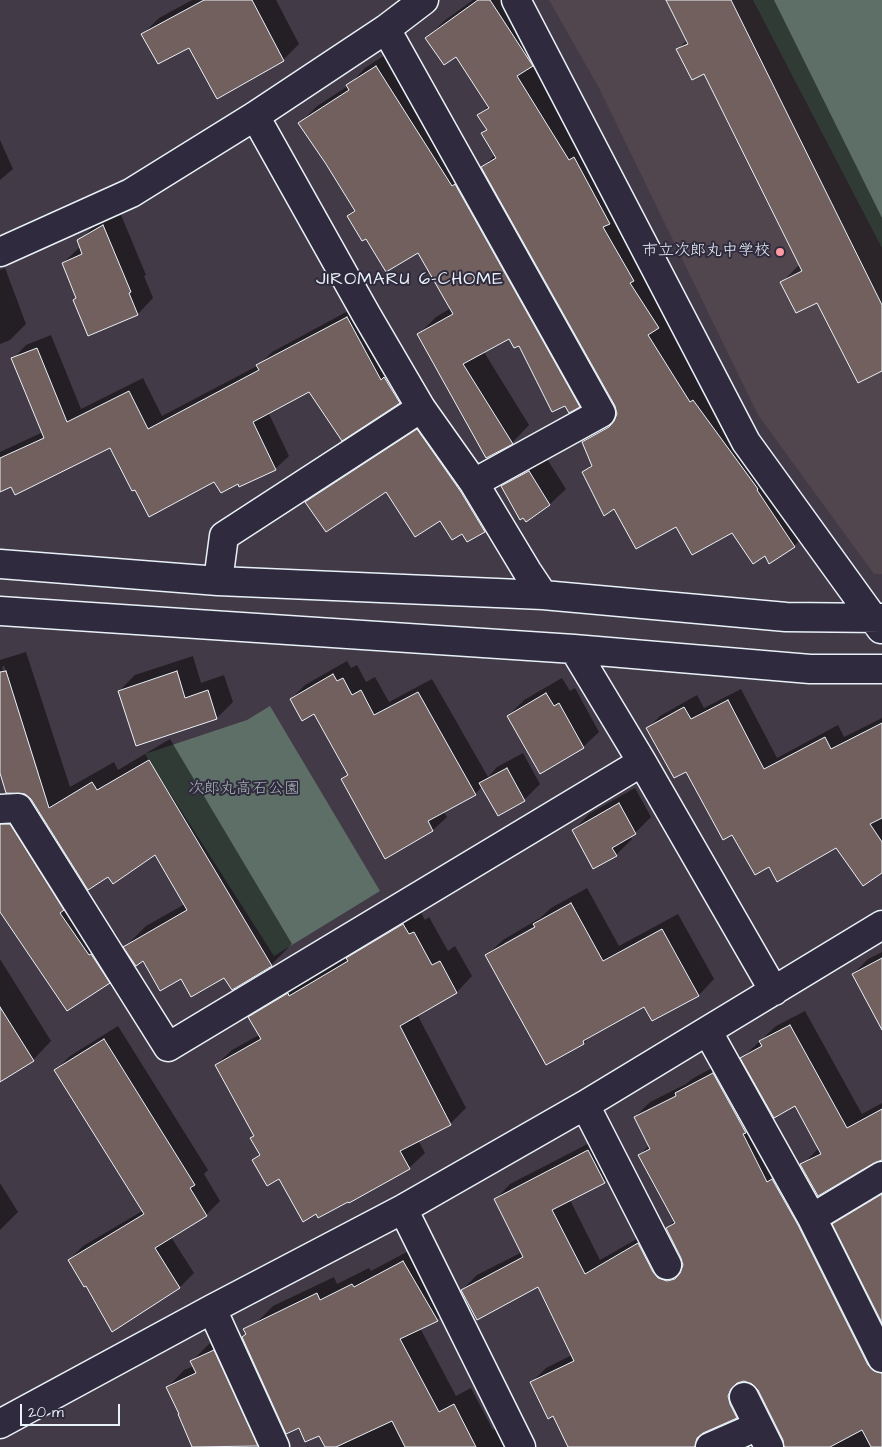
<!DOCTYPE html>
<meta charset="utf-8">
<style>
body{margin:0}
#map{position:relative;width:882px;height:1447px;overflow:hidden;background:#433a47;font-family:"Architects Daughter",sans-serif}
canvas{display:block}
.scale{position:absolute;left:20px;top:1404px;width:100px;height:22px;box-sizing:border-box;border:2px solid #e8f1f8;border-top:0;padding-left:6px;font-size:15px;line-height:18px;white-space:nowrap;color:#e8f1f8;-webkit-text-stroke:4px #2f2a3d;paint-order:stroke}
</style>
<div id="map">
<canvas width="882" height="1447"></canvas>
<div class="scale">20 m</div>
</div>
<script>
const c = document.querySelector('canvas').getContext('2d');
c.lineJoin = 'round';
function fillPath(path, color) { c.fillStyle = color; c.fill(path, 'evenodd'); }
const shape = rows => new Path2D(rows.map(r => 'M' + r).join(''));
function trace(path, color, width, dash) { c.strokeStyle = color; c.lineWidth = width; c.lineCap = dash ? 'butt' : 'round'; c.setLineDash(dash || []); c.stroke(path); }
function drawText(font, color, halo, rows, align = 'center') {
  c.font = font + ' "Architects Daughter","Klee One",sans-serif'; c.lineWidth = 4; c.setLineDash([]); c.textBaseline = 'middle'; c.strokeStyle = halo; c.fillStyle = color; for (const [text, x, y, turn = 0] of rows) {
    c.save(); c.translate(x, y); c.rotate((+turn || 0) * Math.PI / 180); c.textAlign = isNaN(turn) ? turn : align; if (halo) c.strokeText(text, 0, 0); c.fillText(text, 0, 0); c.restore();
  }
}
const built = shape([
 [549,0,882,0,882,574,874,574,758,415,599,88]
]);
const green = shape([
 [753,0,882,0,882,248],
 [270,706,380,891,274,956,145,754,247,720]
]);
const shadow = shape([
 [192,0,276,0,299,44,283,60,217,98,189,46,143,34,159,18],
 [473,0,518,0,675,310,666,319,707,386,811,529,794,546,765,555,733,531,677,526,615,508,584,472,593,463,583,442,600,425,617,416,616,405,483,167,495,155,482,134,487,129,479,115,489,105,456,55,427,38,444,21],
 [667,0,774,0,882,218,882,370,818,301,782,282,800,264,705,72,678,49,687,40],
 [394,49,596,388,579,406,520,344,510,338,484,352,529,425,512,443,419,334,436,317,451,308,418,251,366,237,348,216,355,209,300,123,317,106,348,86,365,68],
 [0,140,13,169,0,180],
 [119,210,146,275,144,276,153,298,138,314,77,297,63,263,81,246,79,241,95,225],
 [5,268,26,324,10,340,0,344,0,270],
 [361,304,413,388,399,402,310,391,268,412,289,456,275,469,238,482,215,480,111,446,0,490,0,452,43,432,13,359,26,345,51,335,81,409,143,378,162,416,259,365,272,352],
 [432,416,498,517,484,531,468,541,462,532,387,490,307,502,321,488],
 [545,456,566,489,550,504,526,520,503,486,519,470],
 [26,652,70,787,114,762,118,770,170,739,292,944,271,965,225,976,181,978,144,959,132,958,109,982,0,909,0,814,20,801,34,802,0,769,0,660],
 [4,666,39,773,36,773,2,667],
 [155,853,185,904,146,926,124,948,115,932,113,933,83,889,87,886],
 [193,656,201,683,224,675,233,702,217,718,119,691,135,675],
 [347,661,351,668,357,665,366,682,375,677,389,702,432,679,488,777,497,767,523,753,540,784,524,800,483,786,475,794,443,811,447,817,433,830,343,780,348,774,314,712,291,699,305,685],
 [562,678,570,691,575,688,599,732,583,747,508,716,524,700],
 [741,689,777,758,838,725,844,737,882,718,882,871,837,846,769,865,733,833,686,770,648,728,660,716,697,695,704,708],
 [635,788,651,817,635,833,630,836,632,839,616,855,574,830,589,814],
 [587,888,619,946,678,914,714,979,699,995,653,1020,644,1005,592,1034,584,1043,487,955,503,940,540,918,551,908],
 [540,923,541,925,504,946,504,943],
 [419,909,425,920,429,917,448,951,455,946,472,976,457,992,417,1014,466,1108,450,1124,418,1140,425,1153,409,1168,280,1177,254,1160,260,1153,255,1135,216,1065,232,1050,259,1035,249,1018,264,1002,303,979,305,981,353,953,363,943],
 [882,952,882,1027,853,974,868,959],
 [0,959,51,1041,33,1060,0,1080],
 [805,1011,862,1114,882,1103,882,1159,802,1165,819,1148,795,1105,742,1058,776,1026],
 [118,1026,208,1170,204,1174,220,1201,206,1215,171,1237,194,1273,180,1287,86,1285,69,1260,83,1246,144,1210,56,1070,70,1056],
 [728,1059,882,1349,882,1447,786,1447,784,1440,759,1389,753,1383,743,1380,745,1389,751,1402,736,1417,709,1430,710,1439,721,1447,570,1447,553,1415,531,1383,546,1368,572,1355,539,1285,462,1290,477,1275,522,1252,496,1199,510,1184,603,1136,619,1167,604,1182,570,1200,600,1260,654,1229,673,1263,684,1266,682,1257,667,1228,675,1220,640,1155,649,1145,635,1117,650,1102,686,1084,692,1079],
 [0,1183,18,1212,0,1230],
 [882,1189,882,1320,834,1224,849,1209],
 [420,1245,454,1303,437,1320,420,1328,456,1396,471,1388,493,1430,499,1426,532,1447,326,1447,256,1323,273,1306,334,1277,337,1284,369,1268,371,1271],
 [231,1334,288,1445,289,1447,196,1447,168,1387,184,1370,194,1366,192,1361,209,1344],
 [766,1432,781,1447,731,1447]
]);
const building = shape([
 [204,0,252,0,284,61,217,99,189,48,158,64,141,34,204,0],
 [478,0,490,0,533,66,517,76,569,160,574,157,610,224,603,227,634,281,630,283,659,328,648,335,690,402,693,400,758,489,757,490,795,547,769,564,765,556,753,564,732,533,692,555,676,527,636,549,614,509,604,516,582,472,592,466,582,442,609,427,614,421,617,414,615,406,481,167,496,158,481,133,487,130,477,115,489,108,456,57,444,65,425,38,478,0],
 [666,0,731,0,882,305,882,371,858,383,817,303,796,313,780,282,802,271,704,74,692,80,676,49,688,44,666,0],
 [376,66,452,186,455,184,580,407,569,413,565,406,552,412,519,346,514,348,509,339,463,364,513,444,486,458,417,334,453,314,418,253,386,272,366,239,362,241,347,216,355,211,326,164,298,123,349,90,346,85,376,66],
 [103,225,131,292,129,293,138,315,88,336,73,300,76,298,62,263,82,254,77,240,103,225],
 [347,317,381,380,384,377,400,403,342,441,309,392,253,422,276,470,239,487,238,484,221,493,214,482,149,517,135,490,132,491,110,448,15,495,11,487,0,492,0,458,44,438,11,358,37,348,67,422,129,391,148,429,259,370,256,365,347,317],
 [417,429,461,492,485,532,467,542,462,534,452,540,440,521,415,537,386,492,326,532,305,502,417,429],
 [529,471,550,505,526,522,523,518,520,520,501,486,529,471],
 [6,671,49,808,92,782,97,790,149,760,272,966,232,990,224,978,191,997,181,979,160,991,143,961,136,966,123,947,187,910,155,855,113,884,108,877,88,890,31,799,25,794,6,793,0,773,0,672,6,671],
 [177,671,185,698,208,690,217,719,136,746,118,691,177,671],
 [333,674,337,681,343,678,352,695,361,690,374,715,418,692,476,795,428,821,433,831,385,859,341,779,348,775,314,714,302,721,290,699,333,674],
 [546,693,554,706,559,703,584,748,540,774,507,716,546,693],
 [728,700,764,769,825,737,831,749,882,723,882,818,870,824,882,842,882,873,863,886,836,848,777,882,769,867,755,875,732,835,723,840,686,772,674,778,646,728,684,707,691,719,728,700],
 [507,768,525,801,498,816,479,783,507,768],
 [619,803,636,834,612,848,617,856,593,869,572,830,619,803],
 [0,824,10,824,64,910,60,913,89,955,91,954,110,983,67,1011,0,912,0,824],
 [571,903,603,961,662,929,699,996,652,1021,644,1007,583,1041,584,1044,546,1065,485,955,535,927,533,924,571,903],
 [403,924,409,934,414,932,432,965,440,961,457,993,400,1026,451,1125,400,1151,410,1169,349,1203,348,1202,318,1218,316,1214,303,1222,279,1179,267,1186,252,1160,260,1155,250,1138,254,1136,215,1065,261,1039,248,1017,288,993,289,996,348,961,346,958,403,924],
 [882,958,882,1030,852,974,882,958],
 [0,1007,34,1061,0,1082,0,1007],
 [790,1025,847,1128,882,1109,882,1160,874,1163,818,1196,800,1164,821,1154,795,1106,774,1118,740,1058,762,1046,759,1041,790,1025],
 [104,1039,195,1185,190,1188,207,1216,155,1248,180,1288,112,1332,86,1286,84,1287,68,1260,144,1214,54,1070,104,1039],
 [713,1073,746,1133,743,1134,767,1182,772,1179,798,1225,868,1365,874,1371,882,1373,882,1447,871,1447,862,1430,830,1447,784,1447,783,1440,758,1390,752,1384,744,1381,737,1383,731,1389,728,1396,730,1404,737,1418,703,1433,697,1438,695,1447,568,1447,553,1416,548,1419,530,1382,574,1361,538,1287,477,1320,461,1290,523,1257,494,1199,588,1150,605,1183,552,1210,585,1274,638,1243,653,1272,658,1278,667,1281,675,1279,680,1273,683,1265,681,1258,666,1228,675,1223,638,1155,650,1149,634,1117,676,1096,675,1093,713,1073],
 [882,1194,882,1323,832,1224,882,1194],
 [403,1261,438,1321,400,1339,439,1412,454,1404,476,1447,405,1447,392,1421,336,1447,325,1447,319,1436,305,1442,299,1428,286,1434,242,1337,246,1334,243,1329,317,1293,320,1300,352,1284,354,1287,403,1261],
 [214,1350,258,1446,192,1447,178,1414,179,1414,166,1387,196,1373,190,1361,214,1350]
]);
const minor = shape([
 [516,0,746,442,881,629],
 [386,29,601,413,474,483],
 [255,116,366,314,421,408,474,483,527,571,543,595],
 [0,252,131,193,255,116,386,29,424,0],
 [0,564,218,581,543,595,786,617,882,618],
 [218,581,224,536,421,408],
 [0,611,574,649,810,669,882,669],
 [574,649,642,762,774,991],
 [0,809,18,808,168,1047,642,762],
 [708,1032,812,1218,882,1358],
 [585,1105,667,1265],
 [403,1209,521,1447],
 [812,1218,882,1176],
 [212,1309,275,1447],
 [744,1397,769,1447],
 [0,1424,212,1309,403,1209,585,1105,882,925],
 [710,1447,758,1426]
]);
const markers = [
 [780,252,5,"#ff9aa2"]
];
const poiNames = [
 ["市立次郎丸中学校",770,252]
];
const parkNames = [
 ["次郎丸高石公園",244,790]
];
const neighbourhoodNames = [
 ["JIROMARU 6-CHOME",410,280]
];
fillPath(built, '#51454e');
fillPath(green, '#5d6f66');
fillPath(shadow, '#0007');
fillPath(building, '#72605f');
trace(building, '#e8f1f8', 1);
trace(minor, '#e8f1f8', 31);
trace(minor, '#2f2a3d', 28);
for (const [x, y, r, color] of markers) { const dot = new Path2D(); dot.arc(x, y, r, 0, 2 * Math.PI); c.fillStyle = color; c.fill(dot); trace(dot, '#2f2a3d', 2); }
drawText('16px', '#e8f1f8', '#2f2a3d', poiNames, 'right');
drawText('16px', '#a9b6b6', '#2f2a3d', parkNames);
c.letterSpacing = '1px';
drawText('18px', '#e8f1f8', '#2f2a3d', neighbourhoodNames);
c.letterSpacing = '0px';
</script>
